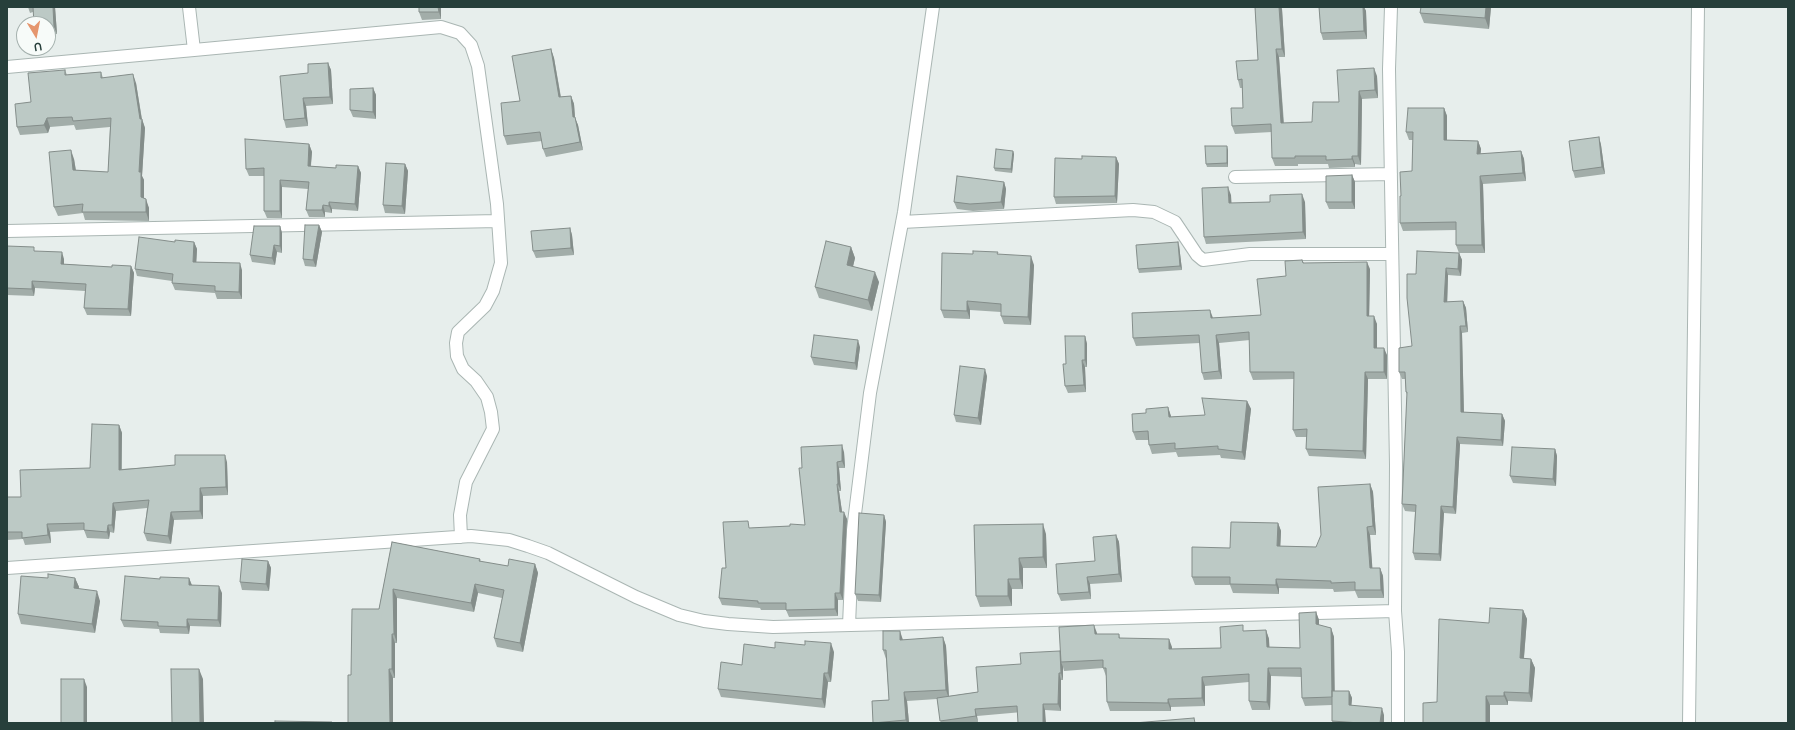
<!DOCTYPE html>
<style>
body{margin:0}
#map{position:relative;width:1795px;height:730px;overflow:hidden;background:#e7eeec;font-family:Lato,sans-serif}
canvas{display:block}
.frame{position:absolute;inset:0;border:8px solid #273f3b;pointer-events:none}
.north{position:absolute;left:16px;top:16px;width:40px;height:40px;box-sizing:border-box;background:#f7fbf9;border:1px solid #a4b0ad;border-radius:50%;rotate:170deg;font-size:11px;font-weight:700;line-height:16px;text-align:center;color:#273f3b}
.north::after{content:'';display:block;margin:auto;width:14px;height:18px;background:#e5966e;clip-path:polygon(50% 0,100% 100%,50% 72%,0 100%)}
</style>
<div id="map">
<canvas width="1795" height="730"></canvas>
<div class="frame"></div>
<div class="north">U</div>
</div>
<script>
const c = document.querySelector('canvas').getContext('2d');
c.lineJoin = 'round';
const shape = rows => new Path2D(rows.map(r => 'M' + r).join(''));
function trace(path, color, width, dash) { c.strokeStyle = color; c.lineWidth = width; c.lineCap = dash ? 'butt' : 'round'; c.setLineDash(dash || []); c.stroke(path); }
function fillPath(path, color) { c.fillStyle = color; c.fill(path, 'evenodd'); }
const minor = shape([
 [1391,7,1389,69,1396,465,1395,611],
 [194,50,441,27,460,33,471,45,478,66,497,204,501,263,493,291,485,306,458,332,456,343,457,356,463,369,476,381,487,397,491,412,493,429,466,482,460,515,461,537],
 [7,67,194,50,189,7],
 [1235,177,1391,174],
 [902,222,1133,210,1154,212,1175,222,1197,255,1203,260,1250,254,1392,254],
 [7,231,498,221],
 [7,568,471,536,509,540,528,546,548,553,636,597,679,615,704,621,728,624,773,627,1395,611,1398,652,1398,723],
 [849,625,853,530,870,393,904,212,933,7],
 [1689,723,1698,7]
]);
const wall = shape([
 [28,7,55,7,57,34,48,35,48,24,33,12,30,13],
 [441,7,441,19,422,20,419,12],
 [1255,7,1281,7,1282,9,1285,57,1279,57,1284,123,1312,122,1339,102,1377,76,1378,98,1362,99,1361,165,1355,164,1355,167,1329,168,1328,164,1298,164,1298,166,1275,166,1272,158,1272,132,1235,134,1232,126,1243,108,1242,88,1240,88,1238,80,1258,60],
 [1319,7,1364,7,1366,11,1367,39,1323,40,1321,33],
 [1421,7,1491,7,1489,29,1424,23,1420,13],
 [551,49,554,58,561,97,571,96,574,104,575,118,578,125,583,150,546,157,543,149,542,141,507,145,504,136,520,101],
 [328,63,331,70,333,104,306,106,308,126,286,128,284,120,308,73],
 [65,70,67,75,101,72,103,78,136,83,142,119,145,128,142,176,144,180,144,198,149,208,149,221,85,220,83,213,58,216,54,207,74,159,76,170,108,172,110,127,76,130,74,125,50,127,48,133,20,135,17,127,31,102],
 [373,88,376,95,376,119,353,117,350,110],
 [1444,108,1447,116,1447,140,1478,141,1481,149,1480,154,1521,151,1524,159,1526,181,1483,184,1485,253,1459,253,1456,245,1456,230,1403,231,1400,223,1401,196,1412,171,1413,140,1409,140,1406,132],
 [1599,137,1601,145,1605,174,1575,178,1573,171],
 [309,144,312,152,311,166,336,168,358,166,361,173,358,211,332,209,332,213,325,212,325,217,309,217,306,210,308,189,282,187,282,218,267,218,264,211,264,176,249,176,246,169],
 [1228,150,1228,167,1207,167,1206,164],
 [1013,151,1014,154,1012,173,995,171,994,168],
 [1116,157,1119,164,1117,203,1056,204,1054,197,1082,159],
 [405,164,408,171,405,214,385,213,383,205],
 [1352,175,1355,182,1355,209,1329,209,1326,202],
 [1004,182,1006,189,1004,209,973,211,957,209,954,202],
 [1231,195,1231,203,1305,202,1306,239,1206,244,1204,237],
 [319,225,322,232,316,267,305,266,303,259],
 [280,226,282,233,282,253,277,252,275,265,252,262,250,255],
 [570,228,572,235,574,255,536,258,533,251],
 [175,242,194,242,197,249,196,262,242,270,242,299,217,299,215,293,175,290,172,283,172,281,137,276,135,269],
 [1179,245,1182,270,1139,273,1138,269],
 [7,246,35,251,64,259,64,264,112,267,131,266,134,273,131,316,87,315,84,308,85,291,35,288,34,296,7,295],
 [851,247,855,258,853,266,879,282,872,311,819,298,815,287],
 [1459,253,1462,260,1461,276,1448,275,1447,302,1463,301,1466,308,1468,332,1462,333,1464,412,1502,414,1505,421,1503,446,1460,444,1456,514,1444,513,1441,561,1415,560,1413,553,1415,512,1405,511,1402,504,1407,395,1406,392,1405,379,1402,379,1399,372,1412,346,1416,274],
 [998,254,1034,265,1031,325,1004,324,1001,316,1001,312,970,310,970,319,944,318,941,310],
 [1302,260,1304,263,1370,269,1369,316,1377,324,1377,348,1387,355,1387,379,1368,379,1366,459,1309,456,1306,449,1307,437,1296,437,1293,430,1294,379,1253,380,1250,372,1250,340,1219,343,1222,379,1204,380,1202,373,1200,343,1136,346,1133,338,1213,318,1261,315,1286,276],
 [1085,336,1087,344,1087,367,1085,367,1086,392,1068,393,1065,386,1066,364],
 [860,347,857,370,814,365,811,357],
 [987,376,981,425,956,422,954,415],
 [1247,401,1251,409,1245,460,1221,458,1220,455,1178,457,1176,452,1152,454,1149,445,1149,440,1136,440,1133,432,1168,407,1171,417,1205,415],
 [119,425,122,433,122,469,227,462,228,495,203,496,203,519,174,520,171,544,147,541,144,533,147,508,116,511,114,533,110,532,109,539,87,538,84,530,50,532,51,543,25,545,23,539,7,540,7,497,21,497,90,468],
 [1555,449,1557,456,1556,486,1513,483,1510,476],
 [844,452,845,468,839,468,841,491,839,491,842,512,847,519,843,600,838,600,838,616,789,617,786,610,761,610,760,608,722,605,719,598,726,568,751,528,805,525,802,468],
 [1370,484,1373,492,1376,535,1370,535,1372,568,1380,568,1383,576,1384,598,1358,598,1355,591,1334,592,1333,589,1279,588,1279,594,1233,593,1230,585,1195,585,1192,577,1230,548,1278,523,1281,531,1280,546,1316,547],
 [884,515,886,522,881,602,858,601,855,594],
 [974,525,1046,534,1047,568,1023,568,1023,589,1012,589,1012,606,980,607,976,596],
 [1116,535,1119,542,1122,582,1090,584,1091,599,1061,601,1058,594,1095,561],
 [392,542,480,559,481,562,508,566,535,564,538,573,523,652,497,647,494,638,502,598,478,593,474,612,397,598,397,643,395,643,395,678,393,678,393,723,348,723,351,675,379,609],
 [268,561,271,568,269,591,242,590,240,582],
 [48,578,75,578,79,587,78,589,100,601,95,633,21,624,18,614],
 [189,578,192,585,222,593,221,627,190,626,189,634,160,633,159,629,124,627,121,620,160,579],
 [1523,610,1527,619,1524,658,1531,659,1535,668,1532,702,1508,701,1508,705,1490,705,1490,723,1423,723,1489,623],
 [1316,612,1319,620,1319,625,1331,628,1334,637,1334,691,1349,691,1352,698,1351,705,1384,715,1384,723,1333,723,1332,721,1332,705,1305,706,1302,698,1302,677,1271,676,1270,710,1252,710,1249,701,1249,682,1205,686,1205,706,1171,707,1171,711,1110,711,1107,702,1106,676,1103,668,1064,671,1063,667,1063,680,1061,680,1061,711,1045,710,977,716,978,723,941,723,937,699,907,701,909,723,874,723,872,701,889,700,886,659,883,650,903,640,943,637,946,646,949,696,978,692,1021,664,1060,651,1097,633,1097,634,1119,634,1120,638,1172,647,1172,649,1221,648,1245,631,1266,630,1269,639,1269,647,1300,648],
 [775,648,834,652,831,682,828,682,825,708,721,697,718,689,742,665]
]);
const shadedWall = shape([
 [53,7,55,7,57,34,54,27],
 [438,7,441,7,441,19,439,12],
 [1279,7,1281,7,1282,9,1285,57,1282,49],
 [1363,7,1364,7,1366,11,1367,39,1364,31],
 [1486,7,1491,7,1489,29,1485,18],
 [551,49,554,58,562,105,559,97],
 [1276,49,1279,57,1284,131,1281,123],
 [328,63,331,70,333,104,330,97],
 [1374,68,1377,76,1378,98,1375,90],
 [133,74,136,83,142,121,142,119,145,128,142,176,144,180,144,205,141,197,139,172,140,119],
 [373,88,376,95,376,119,373,112],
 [1359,91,1362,99,1361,165,1358,156],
 [571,96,574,104,575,118,578,125,583,150,580,142,573,117],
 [303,98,306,106,308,126,305,118],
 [1444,108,1447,116,1447,148,1444,140],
 [47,118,50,127,48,133,44,125],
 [1599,137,1601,145,1605,174,1602,167],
 [1478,141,1481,149,1480,162,1477,154],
 [309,144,312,152,310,173,308,166],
 [1227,146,1228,150,1228,167,1227,163],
 [71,150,74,159,77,179,73,170],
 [1013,151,1014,154,1012,173,1011,169],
 [1521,151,1524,159,1526,181,1523,173],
 [1352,156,1355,164,1355,167,1352,159],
 [1116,157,1119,164,1117,203,1115,196],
 [405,164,408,171,405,214,402,206],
 [358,166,361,173,358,211,355,204],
 [1352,175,1355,182,1355,209,1352,202],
 [1480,176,1483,184,1485,253,1482,245],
 [280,180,282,187,282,218,280,211],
 [1004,182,1006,189,1004,209,1001,202],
 [1228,187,1231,195,1232,210,1229,203],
 [1302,194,1305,202,1306,239,1303,232],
 [146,199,149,208,149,221,146,212],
 [329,202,332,209,332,213,329,206],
 [323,205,325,212,325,217,322,210],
 [319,225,322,232,316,267,313,260],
 [280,226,282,233,282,253,280,246],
 [570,228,572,235,574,255,571,248],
 [194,242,197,249,196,269,193,262],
 [1178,242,1179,245,1182,270,1180,266],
 [274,245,277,252,275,265,272,258],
 [851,247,855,258,851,275,847,265],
 [62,252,64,259,64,271,61,264],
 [1459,253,1462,260,1461,276,1458,269],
 [1031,256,1034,265,1031,325,1028,317],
 [1367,262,1370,269,1369,324,1367,316],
 [240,263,242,270,242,299,239,292],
 [131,266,134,273,131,316,128,309],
 [1446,268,1448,275,1447,309,1444,302],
 [875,272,879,282,872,311,868,300],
 [32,281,35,288,34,296,32,289],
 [967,301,970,310,970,319,967,311],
 [1463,301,1466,308,1468,332,1466,326],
 [1210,310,1213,318,1214,326,1211,318],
 [1374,316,1377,324,1377,355,1374,348],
 [1460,326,1462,333,1464,418,1461,412],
 [1216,335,1219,343,1222,379,1219,371],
 [1085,336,1087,344,1087,367,1085,360],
 [858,340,860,347,857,370,855,363],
 [1384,348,1387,355,1387,379,1384,372],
 [1082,360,1085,367,1086,392,1084,385],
 [985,369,987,376,981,425,978,418],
 [1365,372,1368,379,1366,459,1363,451],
 [1247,401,1251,409,1245,460,1242,452],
 [1168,407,1171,416,1172,425,1169,417],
 [1502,414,1505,421,1503,446,1501,440],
 [119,425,122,433,121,477,119,470],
 [1457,437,1460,444,1456,514,1453,507],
 [842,445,844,452,845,468,842,461],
 [1555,449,1557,456,1556,486,1553,479],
 [225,455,227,462,228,495,226,487],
 [837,462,839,468,841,491,838,484],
 [837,484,839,491,843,518,840,512],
 [1370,484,1373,492,1376,535,1373,526],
 [200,488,203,496,203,519,200,511],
 [113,503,116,511,114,533,112,525],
 [1441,506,1444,513,1441,561,1439,554],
 [171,512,174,520,171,544,168,536],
 [844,512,847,519,843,600,840,593],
 [884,515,886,522,881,602,879,595],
 [1278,523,1281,531,1280,555,1277,546],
 [47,524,50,532,51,543,48,535],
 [1043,524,1046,534,1047,568,1043,557],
 [108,525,110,532,109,539,107,532],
 [1367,527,1370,535,1373,576,1370,568],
 [1116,535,1119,542,1122,582,1119,574],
 [1019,558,1023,568,1023,589,1020,579],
 [268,561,271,568,269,591,266,584],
 [535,564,538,573,523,652,520,643],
 [1380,568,1383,576,1384,598,1381,590],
 [1087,577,1090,584,1091,599,1089,592],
 [75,578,79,587,77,598,74,588],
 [189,578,192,586,189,585],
 [1008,579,1012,589,1012,606,1008,596],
 [1276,579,1279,588,1279,594,1276,585],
 [475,584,478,593,474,612,471,603],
 [219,586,222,593,221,627,218,620],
 [393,589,397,598,397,643,394,634],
 [97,591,100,601,95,633,92,624],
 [835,593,838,600,838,616,835,609],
 [1523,610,1527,619,1523,668,1520,658],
 [1316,612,1319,620,1319,632,1316,624],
 [187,619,190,626,189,634,187,627],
 [1094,625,1097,633,1098,642,1095,634],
 [1331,628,1334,637,1335,705,1332,697],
 [1266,630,1269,639,1270,656,1267,647],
 [900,631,903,640,903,649,900,640],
 [392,634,395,643,395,678,392,669],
 [943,637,946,646,949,699,946,690],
 [1169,639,1172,647,1172,657,1169,649],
 [831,643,834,652,831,682,828,673],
 [1060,651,1061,662,1063,667,1063,680,1061,673],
 [1531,659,1535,668,1532,702,1529,693],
 [1268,668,1271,676,1270,710,1267,702],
 [199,669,203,679,204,723,200,723],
 [389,669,393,678,393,723,390,723],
 [824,673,828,682,825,708,822,699],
 [1059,673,1061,680,1061,711,1058,704],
 [1202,677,1205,686,1205,706,1202,698],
 [84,679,87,687,87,723,84,723],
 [1349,691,1352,698,1351,712,1349,705],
 [904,692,907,701,909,723,907,723,906,720],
 [1504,692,1508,701,1508,705,1504,696],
 [1486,696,1490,705,1490,723,1486,723],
 [1168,699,1171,707,1171,711,1168,703],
 [1043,704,1045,710,1046,723,1043,723],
 [1382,708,1384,715,1384,723,1380,723],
 [975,709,977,716,978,723,976,716]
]);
const building = shape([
 [33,7,53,7,54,27,48,27,48,24,34,24,33,7],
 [419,7,438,7,439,12,419,12,419,7],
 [1255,7,1279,7,1282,49,1276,49,1281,123,1312,122,1313,102,1339,102,1337,70,1374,68,1375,90,1359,91,1358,156,1352,156,1352,159,1326,160,1326,156,1295,156,1295,158,1272,158,1271,124,1232,126,1231,108,1243,108,1242,79,1238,80,1236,61,1258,60,1255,7],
 [1319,7,1363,7,1364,31,1321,33,1319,7],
 [1421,7,1486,7,1485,18,1420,13,1421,7],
 [551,49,559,97,571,96,573,117,575,117,580,142,543,149,540,132,504,136,501,103,520,101,512,56,551,49],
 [328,63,330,97,303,98,305,118,284,120,280,76,308,73,308,64,328,63],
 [65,70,65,75,101,72,101,78,133,74,140,119,142,119,139,172,141,172,141,197,146,199,146,212,82,212,83,204,54,207,49,152,71,150,73,170,108,172,111,118,73,121,72,117,47,118,44,125,17,127,15,104,31,102,28,73,65,70],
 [373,88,373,112,350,110,350,89,373,88],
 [1408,108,1444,108,1444,140,1478,141,1477,154,1521,151,1523,173,1480,176,1482,245,1456,245,1456,222,1400,223,1400,196,1401,196,1400,172,1412,171,1413,132,1406,132,1408,108],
 [1599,137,1602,167,1573,171,1569,141,1599,137],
 [245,139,309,144,308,166,336,168,336,165,358,166,355,204,329,202,329,206,323,205,322,210,306,210,309,182,280,180,280,211,264,211,264,168,246,169,245,139],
 [1205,146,1227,146,1227,163,1206,164,1205,146],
 [996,149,1013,151,1011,169,994,168,996,149],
 [1082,156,1116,157,1115,196,1054,197,1055,158,1082,159,1082,156],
 [386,163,405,164,402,206,383,205,386,163],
 [1352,175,1352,202,1326,202,1326,176,1352,175],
 [957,176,1004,182,1001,202,970,204,954,202,957,176],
 [1228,187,1229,203,1270,202,1270,195,1302,194,1303,232,1204,237,1202,188,1228,187],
 [305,225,319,225,313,260,303,259,305,225],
 [254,226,280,226,280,246,274,245,272,258,250,255,254,226],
 [570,228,571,248,533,251,531,231,570,228],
 [139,237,175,242,175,240,194,242,193,262,240,263,239,292,215,291,215,286,172,283,173,274,135,269,139,237],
 [826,241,851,247,847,265,875,272,868,300,815,287,826,241],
 [1178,242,1180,266,1138,269,1136,245,1178,242],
 [7,246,34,247,34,251,62,252,61,264,112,267,112,265,131,266,128,309,84,308,86,284,32,281,32,289,7,288,7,246],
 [973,251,998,252,997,254,1031,256,1028,317,1001,316,1001,304,967,301,967,311,941,310,942,253,973,254,973,251],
 [1417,251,1459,253,1458,269,1446,268,1444,302,1463,301,1466,326,1460,326,1461,412,1502,414,1501,440,1457,437,1453,507,1441,506,1439,554,1413,553,1416,505,1402,504,1407,392,1406,392,1405,372,1399,372,1399,348,1412,346,1407,298,1407,274,1416,274,1417,251],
 [1302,260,1303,263,1367,262,1367,316,1374,316,1374,348,1384,348,1384,372,1365,372,1363,451,1306,449,1307,429,1293,430,1294,372,1250,372,1249,332,1216,335,1219,371,1202,373,1199,335,1133,338,1132,313,1210,310,1211,318,1261,315,1257,279,1286,276,1285,261,1302,260],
 [814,335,858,340,855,363,811,357,814,335],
 [1065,336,1085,336,1085,360,1082,360,1084,385,1065,386,1063,364,1066,364,1065,336],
 [960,366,985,369,978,418,954,415,960,366],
 [1202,398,1247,401,1242,452,1218,449,1218,446,1175,449,1175,443,1149,445,1148,431,1133,432,1132,414,1146,413,1146,409,1168,407,1169,417,1205,415,1202,398],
 [92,424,119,425,119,470,175,465,175,455,225,455,226,487,200,488,200,511,171,512,168,536,144,533,149,500,113,503,112,525,108,525,107,532,84,530,84,523,47,524,48,535,22,538,22,532,7,532,7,497,21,497,20,470,90,468,92,424],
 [842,445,842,461,837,462,838,484,837,484,840,512,844,512,840,593,835,593,835,609,786,610,786,603,758,603,758,601,719,598,722,568,726,568,723,522,748,521,749,528,790,526,790,524,805,525,799,468,802,468,801,447,842,445],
 [1512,447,1555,449,1553,479,1510,476,1512,447],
 [1370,484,1373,526,1367,527,1370,568,1380,568,1381,590,1355,590,1355,582,1331,583,1331,581,1276,579,1276,585,1230,584,1230,577,1192,577,1192,547,1230,548,1231,522,1278,523,1277,546,1316,547,1321,535,1318,487,1370,484],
 [859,513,884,515,879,595,855,594,859,513],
 [1043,524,1043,557,1019,558,1020,579,1008,579,1008,596,976,596,974,525,1043,524],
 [1116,535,1119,574,1087,577,1089,592,1058,594,1056,564,1095,561,1093,537,1116,535],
 [392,542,480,559,479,561,508,566,509,559,535,564,520,643,494,638,504,590,475,584,471,603,393,589,394,634,392,634,392,669,389,669,390,723,348,723,348,675,351,675,352,609,379,609,392,542],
 [242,559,268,561,266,584,240,582,242,559],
 [48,574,75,578,74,588,97,591,92,624,18,614,21,576,48,578,48,574],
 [125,576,160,579,160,577,189,578,189,585,219,586,218,620,187,619,187,627,158,626,158,622,121,620,125,576],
 [1490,608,1523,610,1520,658,1531,659,1529,693,1504,692,1504,696,1486,696,1486,723,1423,723,1423,703,1437,702,1439,619,1489,623,1490,608],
 [1316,612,1316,624,1331,628,1332,697,1302,698,1301,668,1268,668,1267,702,1249,701,1249,674,1202,677,1202,698,1168,699,1168,703,1107,702,1106,668,1103,668,1103,660,1061,662,1059,627,1094,625,1095,634,1119,634,1119,638,1169,639,1169,649,1221,648,1220,627,1243,625,1243,631,1266,630,1267,647,1300,648,1299,613,1316,612],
 [883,631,900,631,900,640,943,637,946,690,904,692,906,720,873,723,872,701,889,700,886,650,883,650,883,631],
 [805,641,831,643,828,673,824,673,822,699,718,689,721,662,742,665,744,644,775,648,775,642,805,645,805,641],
 [1060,651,1061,673,1059,673,1058,704,1043,704,1043,723,1018,723,1017,706,975,709,976,716,940,721,937,698,978,692,976,667,1021,664,1020,653,1060,651],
 [171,669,199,669,200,723,172,723,171,669],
 [61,679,84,679,84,723,61,723,61,679],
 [1332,691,1349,691,1349,705,1382,708,1380,723,1360,723,1332,721,1332,691],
 [1194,718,1195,723,1134,723,1194,718],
 [275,721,332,722,332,723,275,723,275,721]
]);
trace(minor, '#aab6b3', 14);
trace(minor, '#fff', 12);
fillPath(wall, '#a2ada9');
fillPath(shadedWall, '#848d8a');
fillPath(building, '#bcc9c5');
trace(building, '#848d8a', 1);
</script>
